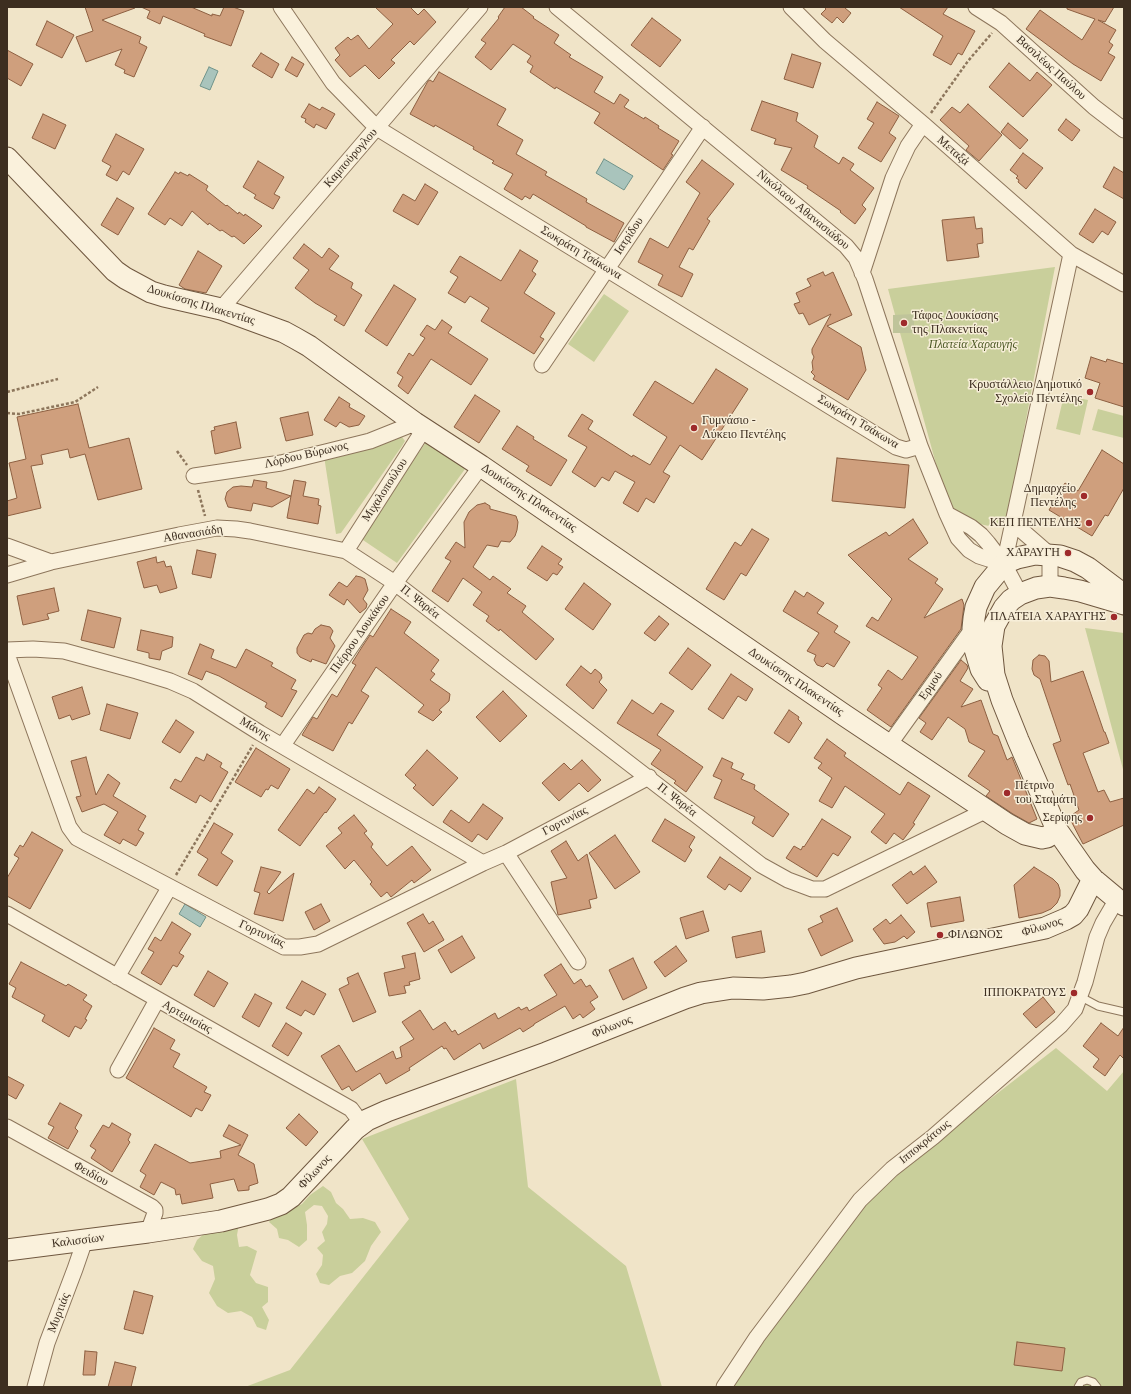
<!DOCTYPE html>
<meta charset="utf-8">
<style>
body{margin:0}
#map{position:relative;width:1131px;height:1394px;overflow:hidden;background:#f0e4c8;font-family:Georgia,serif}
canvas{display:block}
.frame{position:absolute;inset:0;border:8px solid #3d2e20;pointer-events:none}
</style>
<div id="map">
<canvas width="1131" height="1394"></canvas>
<div class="frame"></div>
</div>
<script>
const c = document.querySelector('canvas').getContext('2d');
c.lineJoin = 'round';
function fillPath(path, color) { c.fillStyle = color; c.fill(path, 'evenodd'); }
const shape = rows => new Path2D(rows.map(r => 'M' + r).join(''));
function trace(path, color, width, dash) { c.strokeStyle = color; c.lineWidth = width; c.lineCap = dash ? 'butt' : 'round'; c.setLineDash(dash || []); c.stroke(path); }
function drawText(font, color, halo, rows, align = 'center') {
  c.font = font + ' Georgia,serif'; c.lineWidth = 3; c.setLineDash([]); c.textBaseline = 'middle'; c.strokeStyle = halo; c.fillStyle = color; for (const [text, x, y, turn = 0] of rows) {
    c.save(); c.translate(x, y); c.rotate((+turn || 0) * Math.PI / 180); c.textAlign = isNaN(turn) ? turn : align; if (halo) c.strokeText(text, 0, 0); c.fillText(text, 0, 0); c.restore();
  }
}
const green = shape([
 [1055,267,1006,525,989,526,965,521,954,517,936,464,888,289],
 [604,294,629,311,594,362,568,344],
 [1064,395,1088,400,1080,435,1056,429],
 [1098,409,1124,416,1124,438,1092,430],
 [402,437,405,441,402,446,341,533,336,534,324,456],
 [427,441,465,469,397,563,357,536],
 [1085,628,1124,633,1124,773],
 [1056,1048,1107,1091,1124,1071,1124,1387,730,1387,849,1221,888,1178],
 [516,1079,528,1187,626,1266,662,1387,245,1387,290,1370,409,1219,362,1139],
 [323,1186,331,1192,336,1203,343,1209,350,1219,363,1218,375,1222,381,1232,371,1246,365,1261,352,1273,340,1276,329,1285,320,1283,316,1274,322,1265,323,1255,317,1248,325,1241,322,1232,327,1224,328,1216,322,1206,314,1205,305,1212,307,1225,307,1240,299,1247,288,1240,279,1238,277,1229,269,1222,275,1213,288,1210,302,1204,310,1195],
 [239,1224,237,1235,239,1247,247,1246,257,1251,250,1275,256,1283,268,1287,268,1302,262,1307,269,1320,266,1330,257,1327,252,1317,241,1311,228,1313,217,1306,209,1293,215,1279,213,1266,202,1261,193,1249,197,1240,206,1232]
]);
const cemetery = shape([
 [914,314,914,333,893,333,893,315]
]);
const water = shape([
 [209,67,218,71,210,90,200,86,209,67],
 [604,159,633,176,624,190,596,173,604,159],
 [185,904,206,917,200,927,179,914,185,904]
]);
const building = shape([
 [85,7,135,7,135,8,102,20,141,37,139,43,147,47,134,77,124,73,125,70,115,65,122,49,86,62,76,37,93,31,85,7],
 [141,7,191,7,212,16,212,14,220,16,224,7,233,7,244,11,231,46,204,36,205,34,163,16,160,24,147,18,150,11,141,7],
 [375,7,410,7,418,15,424,9,436,22,414,45,410,41,391,60,395,63,379,79,365,65,350,77,335,60,340,55,335,48,348,37,351,40,358,35,369,49,393,24,375,7],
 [505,7,521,7,534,17,533,18,559,35,554,43,571,55,569,57,603,77,594,92,614,104,620,94,629,100,624,107,644,119,645,117,659,126,658,128,679,141,671,154,673,155,663,170,594,123,600,113,556,87,555,89,530,72,533,66,527,62,531,56,513,44,491,70,475,57,486,43,481,40,499,18,498,17,505,7],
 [824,7,845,7,845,8,851,13,843,23,837,17,832,23,821,14,826,9,824,7],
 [899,7,948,7,943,14,975,31,962,55,958,53,951,65,933,55,943,36,899,7],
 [1067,7,1114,7,1105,22,1098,20,1116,30,1109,42,1113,45,1108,53,1115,57,1101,81,1073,64,1026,29,1040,10,1082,40,1095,19,1067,9,1067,7],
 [652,18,681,40,660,67,631,45,652,18],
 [47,21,74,35,62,58,36,45,47,21],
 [7,50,33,64,21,86,7,78,7,50],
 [261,53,279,64,272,78,252,66,261,53],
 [792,54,821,63,813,88,784,79,792,54],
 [292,57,304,64,297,77,285,70,292,57],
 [1009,63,1030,81,1037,72,1052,85,1023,117,989,87,1009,63],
 [439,72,506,109,497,125,523,140,516,154,547,172,545,175,587,199,586,202,624,223,614,242,586,227,586,226,533,194,530,199,525,196,522,200,504,189,513,174,492,163,494,161,473,149,474,147,435,125,434,127,410,114,428,81,430,80,433,82,439,72],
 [762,101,798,113,796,121,818,136,814,147,839,164,843,157,854,164,850,170,874,188,862,205,866,209,855,224,840,212,841,211,807,188,808,186,781,170,792,148,774,144,776,139,751,130,762,101],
 [877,102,899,116,889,133,896,138,881,162,858,148,874,123,867,119,877,102],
 [309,104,320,110,322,107,335,114,326,129,316,124,314,128,305,122,306,119,301,117,309,104],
 [968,104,1002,135,979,161,966,150,969,146,940,120,952,107,960,113,968,104],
 [43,114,66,125,55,149,32,138,43,114],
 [1066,119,1080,130,1072,141,1058,130,1066,119],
 [1008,123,1028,140,1020,149,1001,132,1008,123],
 [116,134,144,149,129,175,123,171,117,181,106,175,111,166,102,161,116,134],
 [1023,153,1043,168,1026,189,1018,182,1019,180,1016,178,1018,176,1010,170,1023,153],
 [702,160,734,184,707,219,710,221,693,250,689,248,679,267,693,274,682,297,658,285,663,275,638,262,650,238,668,248,700,193,686,182,702,160],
 [258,161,284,177,274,194,280,197,273,209,254,198,256,195,243,187,258,161],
 [1114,167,1124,173,1124,199,1103,187,1114,167],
 [175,172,179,174,180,172,188,176,189,174,208,186,206,190,226,206,227,205,238,214,239,212,244,216,245,214,262,226,244,244,234,236,232,237,222,230,220,231,209,223,208,225,192,211,182,226,170,218,165,225,148,214,175,172],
 [425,184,438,192,418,225,393,211,403,194,415,201,425,184],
 [117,198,134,208,118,235,101,225,117,198],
 [1095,209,1116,222,1108,235,1102,231,1093,243,1079,234,1095,209],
 [974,217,976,229,982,228,983,243,977,244,979,257,947,261,942,220,974,217],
 [304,244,322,258,329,248,339,256,329,269,353,283,351,288,362,295,344,326,334,320,337,316,315,303,295,288,309,270,293,258,304,244],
 [520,250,538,261,532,271,536,274,524,293,555,313,540,337,544,339,534,354,481,321,489,308,470,296,465,303,448,293,458,277,450,272,460,256,501,281,520,250],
 [198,251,222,266,206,293,185,289,179,285,198,251],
 [823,272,825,276,833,272,852,315,827,326,861,347,866,370,848,400,813,379,815,376,811,372,813,370,812,362,814,357,812,353,812,349,831,314,809,325,803,313,799,314,794,304,800,302,796,293,811,286,807,279,823,272],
 [394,285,416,299,387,346,365,331,394,285],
 [442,320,452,327,448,333,488,359,471,385,431,359,408,394,398,386,403,377,397,373,409,353,413,356,425,338,420,335,427,325,435,330,442,320],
 [1091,357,1106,362,1107,359,1124,364,1124,407,1095,398,1100,383,1085,378,1091,357],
 [716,369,748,389,702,460,680,445,663,472,670,476,654,503,646,498,638,512,623,503,635,482,615,471,609,481,602,477,595,487,572,472,587,447,568,436,582,414,593,421,588,429,632,457,633,455,650,465,667,437,633,415,655,381,693,404,716,369],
 [475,395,500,411,479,443,454,427,475,395],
 [339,397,350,404,349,407,365,416,359,425,349,427,340,422,336,427,324,420,339,397],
 [78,404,89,448,129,438,142,489,98,500,85,454,70,458,68,449,41,455,43,464,31,466,41,508,7,516,7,501,17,498,9,463,26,459,17,417,78,404],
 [308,412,313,435,286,441,280,418,308,412],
 [236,422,241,448,215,454,211,431,215,430,214,427,236,422],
 [517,426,534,437,533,439,567,460,551,486,526,471,529,466,502,449,517,426],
 [1102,450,1124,464,1124,488,1108,516,1105,515,1092,536,1049,510,1065,483,1078,491,1102,450],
 [837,458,909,465,905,508,832,501,837,458],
 [254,480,267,482,266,488,291,496,294,480,306,482,303,496,319,499,318,505,321,506,318,524,287,518,291,496,272,507,253,503,251,511,228,507,225,499,227,492,233,487,241,486,252,487,254,480],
 [485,503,490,506,490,509,516,516,518,522,517,530,515,536,510,542,501,541,498,547,487,545,473,567,490,580,493,576,511,589,507,593,526,606,522,612,554,639,536,660,500,629,499,631,486,621,489,616,473,605,482,592,463,578,448,602,432,591,451,561,445,558,456,542,465,548,464,522,469,512,477,505,485,503],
 [913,519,928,543,908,559,938,579,935,583,943,589,924,618,962,599,964,605,961,629,891,727,867,710,882,688,878,685,888,670,902,680,918,657,866,626,872,617,878,621,892,599,848,555,886,532,889,536,913,519],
 [752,529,769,539,746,576,741,573,724,600,706,589,735,542,741,546,752,529],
 [542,546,562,559,558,564,563,567,557,575,553,573,547,581,527,568,542,546],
 [197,550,216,554,211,578,192,574,197,550],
 [156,557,157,563,164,561,166,567,171,566,177,588,160,593,157,585,144,588,137,562,156,557],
 [356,576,361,577,365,579,368,590,363,599,367,604,366,608,360,613,347,599,344,605,329,595,339,582,347,587,356,576],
 [584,583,611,604,593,630,565,609,584,583],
 [54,588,59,611,47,614,49,619,23,625,17,596,54,588],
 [795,591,804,597,807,592,824,603,817,613,838,626,834,632,850,642,834,667,827,663,823,667,817,665,814,660,816,655,807,651,819,633,783,611,795,591],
 [391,609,411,622,404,633,439,660,431,671,435,674,430,680,450,694,449,701,439,710,442,712,433,721,418,712,424,705,376,667,361,691,369,696,352,724,349,722,333,751,302,735,313,717,317,719,332,694,337,697,356,665,352,663,362,647,370,635,373,637,391,609],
 [88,610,121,618,114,648,81,640,88,610],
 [659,616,669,624,655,641,644,633,659,616],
 [321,625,330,627,333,631,330,638,335,646,326,664,312,659,311,662,300,657,297,653,297,648,304,635,308,633,312,634,315,629,321,625],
 [141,630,173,637,172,647,162,651,160,660,149,658,149,653,137,650,141,630],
 [200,644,214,650,211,658,236,668,246,649,273,663,271,666,296,680,291,689,297,691,282,717,265,707,267,703,219,676,206,671,202,680,188,674,200,644],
 [688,648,711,665,692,690,669,673,688,648],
 [1039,655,1045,656,1049,661,1051,682,1083,671,1104,732,1105,732,1109,743,1083,753,1098,792,1104,790,1110,802,1124,798,1124,825,1083,844,1069,817,1079,810,1070,784,1068,785,1053,744,1061,741,1040,679,1034,675,1032,669,1033,660,1039,655],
 [961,660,967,665,968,668,960,681,973,689,961,707,981,700,993,734,998,736,1007,760,1012,757,1037,819,1029,823,1013,814,986,796,990,791,968,776,985,751,969,742,965,729,948,717,932,740,920,732,926,723,919,718,961,660],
 [581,666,591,674,595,669,601,674,602,678,599,682,607,690,593,709,566,685,581,666],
 [731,674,753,689,746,701,738,696,723,719,708,709,731,674],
 [82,687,90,714,72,720,70,715,59,719,52,697,82,687],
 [503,691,527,716,500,742,476,717,503,691],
 [632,700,653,714,661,703,674,711,657,735,703,767,686,792,674,783,676,781,651,764,661,750,617,723,632,700],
 [107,704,138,713,130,739,100,730,107,704],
 [789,710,799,717,798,719,802,723,789,743,774,733,789,710],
 [176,720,194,732,180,753,162,742,176,720],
 [827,739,846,753,844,756,900,795,908,782,930,796,913,823,915,824,903,840,894,833,886,844,871,832,885,814,845,786,832,808,819,801,832,778,818,768,822,763,814,758,827,739],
 [256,748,290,769,278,789,271,785,268,790,266,789,261,797,235,782,256,748],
 [427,750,458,778,433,806,413,788,416,785,405,775,427,750],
 [207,754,222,763,220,767,228,772,211,802,200,795,196,803,170,788,175,779,181,782,196,757,204,761,207,754],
 [86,757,96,795,108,774,120,783,113,796,146,816,138,830,144,833,136,846,123,839,120,844,104,835,118,812,104,804,82,812,76,797,81,796,71,761,86,757],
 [722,758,733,763,731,768,744,774,741,779,755,785,754,789,789,814,773,837,752,823,755,817,714,798,722,780,713,776,722,758],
 [582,760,601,780,588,792,579,783,559,801,542,783,564,763,571,770,582,760],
 [319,787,336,799,326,813,325,812,300,846,278,830,307,789,314,794,319,787],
 [483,804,503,818,487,840,478,834,472,842,443,822,451,810,469,823,483,804],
 [354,815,367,831,364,833,373,844,371,847,387,866,412,846,431,870,414,883,412,880,391,897,387,892,381,897,370,884,372,882,354,860,345,869,326,846,342,833,338,828,354,815],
 [665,819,695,837,689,847,692,850,685,862,652,841,665,819],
 [822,819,851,837,838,856,833,853,817,877,786,858,794,846,801,850,803,846,804,847,822,819],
 [214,823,233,834,221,853,233,861,217,886,198,875,208,859,197,852,214,823],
 [32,832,63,850,30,909,7,896,7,878,19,858,14,855,20,845,23,847,32,832],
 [615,835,640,872,615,889,589,853,615,835],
 [566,841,578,861,587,854,597,898,589,900,591,908,558,915,551,882,567,878,551,851,566,841],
 [720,857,751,878,741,892,729,884,725,890,707,877,720,857],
 [925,866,937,882,907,904,892,885,911,871,913,875,925,866],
 [261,867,281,872,267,892,269,894,294,873,283,921,254,914,260,893,254,891,261,867],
 [1034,867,1053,879,1058,884,1060,890,1060,896,1057,903,1051,909,1042,913,1019,918,1014,885,1034,867],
 [960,897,964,921,931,927,927,903,960,897],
 [321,904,330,921,314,930,305,912,321,904],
 [837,908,853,941,821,956,808,929,823,922,820,916,837,908],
 [703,911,709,931,686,939,680,918,703,911],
 [423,914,429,924,433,921,444,940,424,952,407,923,423,914],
 [901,915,915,932,907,939,904,936,895,942,884,944,873,929,886,919,890,924,901,915],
 [172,922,191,934,179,953,184,956,177,967,173,965,161,985,141,973,154,952,148,949,155,937,161,941,172,922],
 [761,931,765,952,736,958,732,937,761,931],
 [462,936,475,958,451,973,438,950,462,936],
 [676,946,687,961,665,977,654,962,676,946],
 [415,953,420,979,409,982,410,985,404,986,406,993,389,996,384,973,405,968,402,956,415,953],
 [633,958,647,988,623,1000,609,970,633,958],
 [21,962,66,986,68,984,87,995,83,1000,92,1006,85,1019,87,1020,81,1029,75,1026,69,1037,42,1021,45,1015,12,997,16,988,9,984,21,962],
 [561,964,574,984,581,979,586,987,590,985,598,997,590,1002,595,1009,583,1018,580,1014,573,1019,565,1006,534,1024,534,1025,523,1032,520,1028,483,1049,480,1043,454,1060,446,1048,444,1049,442,1046,409,1068,410,1070,386,1084,380,1073,352,1091,349,1086,342,1090,321,1056,339,1045,356,1072,393,1051,396,1059,402,1057,400,1047,414,1039,402,1022,420,1010,433,1030,445,1022,452,1032,455,1030,458,1035,495,1013,498,1019,519,1007,521,1010,527,1007,529,1011,557,995,544,975,561,964],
 [208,971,228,983,214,1007,194,995,208,971],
 [358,973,376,1012,353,1022,339,989,349,984,347,978,358,973],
 [302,981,326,994,314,1015,305,1010,301,1016,286,1008,302,981],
 [255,994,272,1003,259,1027,242,1017,255,994],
 [1043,997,1055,1012,1036,1028,1023,1014,1043,997],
 [286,1023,302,1033,288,1056,272,1046,286,1023],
 [1101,1023,1118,1036,1124,1027,1124,1059,1120,1055,1105,1076,1093,1067,1099,1059,1083,1046,1101,1023],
 [154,1028,175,1040,170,1049,180,1054,173,1067,207,1087,204,1092,211,1095,202,1111,196,1108,191,1117,126,1078,154,1028],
 [7,1076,24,1085,16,1099,7,1094,7,1076],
 [60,1103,82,1115,75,1128,78,1131,68,1149,48,1138,54,1127,48,1124,60,1103],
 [299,1114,318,1132,306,1146,286,1128,299,1114],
 [112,1123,131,1134,128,1140,130,1142,112,1172,91,1158,96,1150,90,1146,103,1125,109,1128,112,1123],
 [229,1125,248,1135,238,1155,254,1164,258,1183,249,1186,249,1190,238,1191,234,1179,210,1184,213,1198,182,1204,180,1194,176,1195,175,1189,161,1182,154,1195,140,1187,146,1175,140,1171,155,1144,190,1163,221,1158,220,1151,241,1145,223,1136,229,1125],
 [134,1291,153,1296,143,1334,124,1329,134,1291],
 [1017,1342,1065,1348,1062,1371,1014,1365,1017,1342],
 [85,1351,97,1352,95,1375,83,1375,85,1351],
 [115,1362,136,1367,131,1387,108,1387,115,1362]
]);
const path = shape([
 [931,113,968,61,992,33],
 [7,392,58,379],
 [7,413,19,414,75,402,98,387],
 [177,451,187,465],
 [198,490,205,516],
 [176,875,253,745]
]);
const lane = shape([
 [1081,997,1098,1006,1124,1012],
 [1078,1387,1081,1382,1087,1380,1093,1382,1097,1387]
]);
const street = shape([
 [281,7,333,83,377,128,896,447,906,450,920,446],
 [557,7,846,246,856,258,865,279,920,446,947,514,958,538,969,550,979,556,1004,564],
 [791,7,825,41,923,124,1071,254,1124,284],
 [976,7,1001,23,1094,107,1124,130],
 [862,273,893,178,908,146,923,124],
 [221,309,480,7],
 [542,365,703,127],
 [194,476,281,463,370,441,415,423],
 [947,514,971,527,981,535,988,543,1004,564,1020,594],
 [1012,522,1050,555,1050,586],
 [7,546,51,562],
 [346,551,424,429],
 [1004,564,1071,254],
 [7,575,51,562,179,535,217,528,236,529,250,531,346,551,395,583,761,865,788,880,812,889,825,889,987,810],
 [7,650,33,649,64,651,137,671,170,681,193,691,260,733,483,863],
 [7,654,69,827,77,838,284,947,300,947,318,944,483,863,506,853,649,777],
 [283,745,395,583,481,466],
 [889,745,973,628],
 [506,853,578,962],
 [7,914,351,1109,362,1124],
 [117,977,169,888],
 [118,1070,157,1000],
 [7,1127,152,1207,155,1210,155,1213,148,1232],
 [35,1387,47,1343,75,1269,85,1240],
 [724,1387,757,1337,860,1200,892,1169,933,1137,1061,1025,1075,1009,1085,982,1097,937,1103,923,1117,899]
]);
const secondary = shape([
 [7,158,115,271,125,278,151,292,164,296,221,309,284,332,295,338,309,346,415,423,481,466,844,715,1007,824,1025,834,1042,838,1047,837,1057,830],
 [1124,604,1080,591,1064,588,1050,586,1036,588,1020,594,1011,600,1004,608,994,626,991,646,994,675,1002,700,1018,740,1057,830,1085,870,1093,879,1124,905],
 [988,680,981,669,975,649,973,628,974,618,976,607,985,587,1004,564,1007,562,1017,558,1035,554,1060,556,1075,561,1088,568,1124,595],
 [7,1250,148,1232,221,1221,268,1209,281,1204,291,1197,355,1129,367,1120,387,1111,546,1053,685,998,701,993,733,988,763,989,791,986,806,983,856,968,1045,928,1066,919,1073,915,1078,909,1093,879]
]);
const markers = [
 [904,323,4,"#9e2a2b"],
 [1090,392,4,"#9e2a2b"],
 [694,428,4,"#9e2a2b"],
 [1084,496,4,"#9e2a2b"],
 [1089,523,4,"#9e2a2b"],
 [1068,553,4,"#9e2a2b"],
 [1114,617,4,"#9e2a2b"],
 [1007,793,4,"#9e2a2b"],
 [1090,818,4,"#9e2a2b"],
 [940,935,4,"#9e2a2b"],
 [1074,993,4,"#9e2a2b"]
];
const streetNames = [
 ["Βασιλέως Παύλου",1051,68,42],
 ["Μεταξά",953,151,41],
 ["Καμπούρογλου",351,158,-49],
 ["Νικόλαου Αθανασιάδου",803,210,40],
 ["Ιατρίδου",629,236,-56],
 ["Σωκράτη Τσάκωνα",581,253,31],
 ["Δουκίσσης Πλακεντίας",201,305,17],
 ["Σωκράτη Τσάκωνα",858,422,31],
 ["Λόρδου Βύρωνος",306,455,-13],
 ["Μιχαλοπούλου",385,490,-57],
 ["Δουκίσσης Πλακεντίας",529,498,34],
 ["Αθανασιάδη",193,534,-9],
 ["Π. Ψαρέα",420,602,38],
 ["Πιέρρου Δουκάκου",360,634,-55],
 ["Δουκίσσης Πλακεντίας",796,682,34],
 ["Ερμού",931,686,-55],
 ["Μάνης",255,729,31],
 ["Π. Ψαρέα",677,800,38],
 ["Γορτυνίας",565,821,-28],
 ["Φίλωνος",1042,927,-17],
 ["Γορτυνίας",262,934,25],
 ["Αρτεμισίας",187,1017,29],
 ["Φίλωνος",612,1027,-22],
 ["Ιπποκράτους",925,1142,-39],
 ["Φίλωνος",315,1172,-47],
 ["Φειδίου",91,1174,29],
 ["Καλισσίων",78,1241,-7],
 ["Μυρτιάς",59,1313,-69]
];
const poiNames = [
 ["Τάφος Δουκίσσης",912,316,"left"],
 ["της Πλακεντίας",912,330,"left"],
 ["Κρυστάλλειο Δημοτικό",1082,385],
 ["Σχολείο Πεντέλης",1082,399],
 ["Γυμνάσιο -",702,421,"left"],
 ["Λύκειο Πεντέλης",702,435,"left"],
 ["Δημαρχείο",1076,489],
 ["Πεντέλης",1076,503],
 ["ΚΕΠ ΠΕΝΤΕΛΗΣ",1081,523],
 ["ΧΑΡΑΥΓΗ",1060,553],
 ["ΠΛΑΤΕΙΑ ΧΑΡΑΥΓΗΣ",1106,617],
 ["Πέτρινο",1015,786,"left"],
 ["του Σταμάτη",1015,800,"left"],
 ["Σερίφης",1082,818],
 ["ΦΙΛΩΝΟΣ",948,935,"left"],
 ["ΙΠΠΟΚΡΑΤΟΥΣ",1066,993]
];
const parkNames = [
 ["Πλατεία Χαραυγής",973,345]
];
fillPath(green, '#c9cf9b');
fillPath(cemetery, '#bfc49a');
fillPath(water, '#a9c4bc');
trace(water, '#6f938a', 1);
fillPath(building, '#cf9f7d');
trace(building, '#8d5f41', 1);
trace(lane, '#8d765c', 9);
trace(street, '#8d765c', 17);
trace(secondary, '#6f573f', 23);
trace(path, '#8d765c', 2.5, [3, 2]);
trace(lane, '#faf1dc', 7);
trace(street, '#faf1dc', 15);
trace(secondary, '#faf1dc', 21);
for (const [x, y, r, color] of markers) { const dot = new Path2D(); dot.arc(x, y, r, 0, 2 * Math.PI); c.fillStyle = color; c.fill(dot); trace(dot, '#f7eed8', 1.5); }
drawText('12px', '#3d2e20', '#f7eed8', streetNames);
drawText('12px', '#3d2e20', '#f7eed8', poiNames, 'right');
drawText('italic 12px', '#4d5a26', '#f7eed8', parkNames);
</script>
